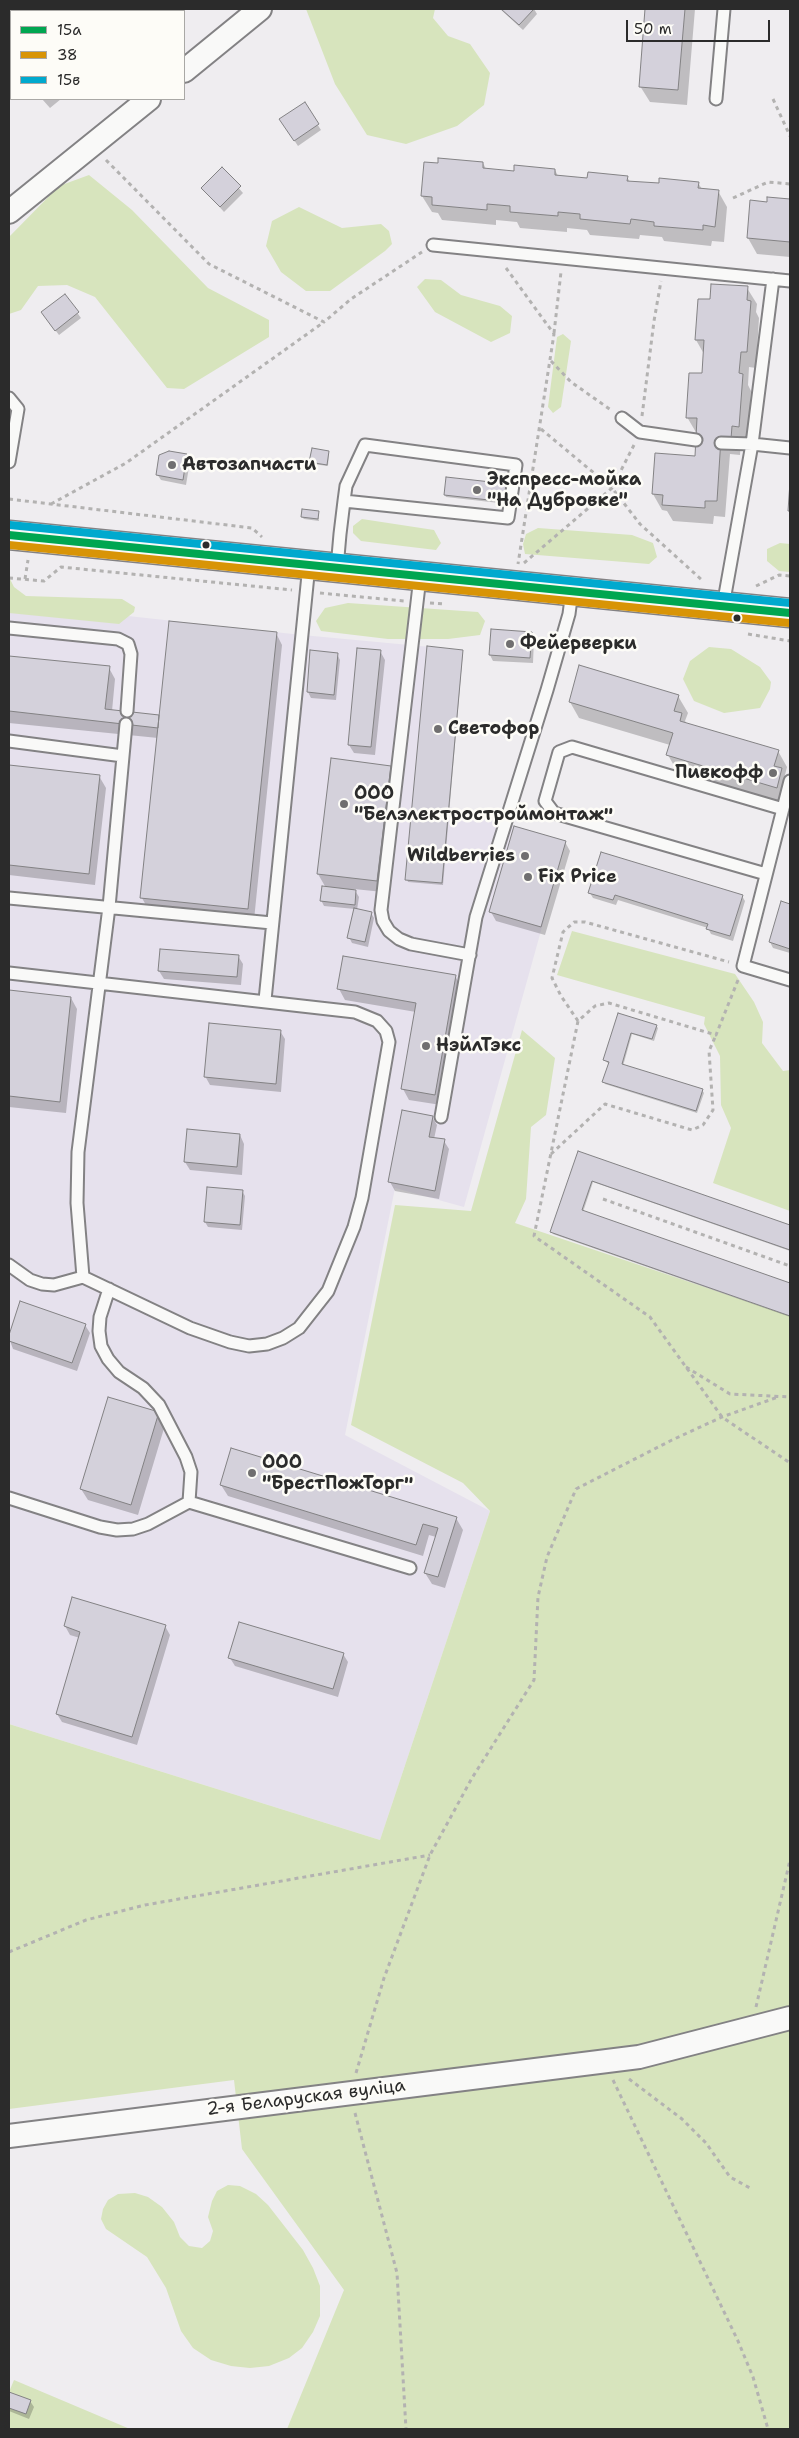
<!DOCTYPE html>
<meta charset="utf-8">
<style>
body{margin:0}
#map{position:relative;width:799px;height:2438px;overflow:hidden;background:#efedf0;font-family:"Shantell Sans",sans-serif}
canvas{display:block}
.frame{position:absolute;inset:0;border:10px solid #2b2b2b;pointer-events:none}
.legend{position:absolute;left:10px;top:10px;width:175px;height:90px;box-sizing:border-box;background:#fdfcf7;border:1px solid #a9a8a5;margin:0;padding:6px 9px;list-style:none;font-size:15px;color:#2b2b2b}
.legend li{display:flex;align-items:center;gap:10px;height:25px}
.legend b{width:25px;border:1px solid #a9a8a5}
.scale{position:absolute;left:626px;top:20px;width:144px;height:22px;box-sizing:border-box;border:2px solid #2b2b2b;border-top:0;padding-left:6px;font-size:15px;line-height:18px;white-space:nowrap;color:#2b2b2b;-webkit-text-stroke:4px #fdfcf7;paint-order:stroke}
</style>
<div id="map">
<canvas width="799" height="2438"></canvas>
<div class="frame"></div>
<ul class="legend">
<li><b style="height:6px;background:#00a651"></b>15а</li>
<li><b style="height:6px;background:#d89406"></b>38</li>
<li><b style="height:6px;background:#00a9ce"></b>15в</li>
</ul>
<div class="scale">50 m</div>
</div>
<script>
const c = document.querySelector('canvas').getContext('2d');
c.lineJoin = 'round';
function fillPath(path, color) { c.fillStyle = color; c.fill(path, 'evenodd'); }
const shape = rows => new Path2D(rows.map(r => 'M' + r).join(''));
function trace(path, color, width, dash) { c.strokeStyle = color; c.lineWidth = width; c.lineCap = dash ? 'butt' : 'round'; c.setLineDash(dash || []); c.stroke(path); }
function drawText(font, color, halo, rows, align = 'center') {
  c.font = font + ' "Shantell Sans",sans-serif'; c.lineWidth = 5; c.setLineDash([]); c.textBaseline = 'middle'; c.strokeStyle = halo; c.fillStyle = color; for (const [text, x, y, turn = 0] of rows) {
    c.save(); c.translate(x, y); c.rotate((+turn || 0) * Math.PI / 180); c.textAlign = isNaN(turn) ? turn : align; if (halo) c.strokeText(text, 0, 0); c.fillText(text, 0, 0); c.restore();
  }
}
const built = shape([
 [9,603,302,635,463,650,449,807,566,841,464,1207,395,1188,345,1435,490,1511,380,1840,9,1724]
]);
const green = shape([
 [306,9,435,9,433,18,448,36,470,44,490,73,484,105,457,126,406,144,367,135,335,84],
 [89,175,132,210,208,288,269,320,269,337,184,389,167,388,95,297,67,285,38,286,21,310,9,314,9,237,59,186],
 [299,207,342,228,381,224,389,231,392,244,385,251,330,291,306,291,281,272,266,246,272,221],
 [425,279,441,280,461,295,500,306,512,316,510,333,491,342,435,312,417,287],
 [563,334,571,341,561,407,553,413,548,407,557,337],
 [362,519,434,530,441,543,436,550,361,541,353,533,353,526],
 [538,528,632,535,653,543,657,557,649,564,525,554,523,544,526,534],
 [780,543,790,544,790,572,779,571,767,561,767,549],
 [9,577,14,587,26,596,122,599,135,607,134,612,119,624,9,613],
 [348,603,478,612,485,621,480,635,448,639,388,639,321,631,316,621,325,608],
 [709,647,731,649,760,667,771,682,770,689,760,708,724,713,694,701,683,679,690,661],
 [572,931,735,974,754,1002,763,1022,762,1043,783,1071,790,1070,790,1211,713,1183,731,1128,721,1105,720,1056,704,1024,705,1017,557,975],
 [522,1030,555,1058,546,1115,531,1127,526,1199,515,1223,790,1316,790,2429,287,2429,344,2290,242,2149,234,2080,9,2109,9,1724,380,1840,490,1511,463,1483,351,1425,395,1205,471,1211],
 [228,2185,240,2186,256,2194,268,2205,303,2250,313,2268,320,2286,320,2316,313,2332,302,2348,289,2358,269,2366,250,2368,231,2366,211,2360,193,2348,181,2331,166,2288,147,2257,106,2229,101,2219,103,2209,108,2200,118,2194,135,2193,148,2197,162,2207,174,2222,180,2237,189,2246,202,2248,210,2241,213,2231,208,2217,212,2201,217,2191],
 [14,2380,130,2429,9,2429,9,2392]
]);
const shadow = shape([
 [126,9,180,9,177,11,127,11],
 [500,9,534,9,537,14,523,30],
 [647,9,695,9,687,105,650,102,640,86],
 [42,99,61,99,50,108],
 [304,104,321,130,298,146,284,125],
 [483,163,486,169,515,172,555,170,558,176,588,179,627,177,630,182,660,185,698,183,702,189,718,191,727,207,724,242,712,241,711,246,664,241,662,237,640,235,639,239,590,235,587,230,567,228,567,232,520,228,517,222,496,220,496,225,442,220,438,213,432,212,422,196,425,164],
 [222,169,243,193,224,212,203,188],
 [769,199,790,201,790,257,757,254,748,238,768,203],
 [747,288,757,304,756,312,759,318,756,368,749,367,748,385,751,391,748,442,741,442,740,455,730,454,725,517,714,516,713,524,673,521,667,511,662,510,653,494,656,454,696,457,697,434,687,417,703,375,704,354,696,340,712,301],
 [65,296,81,318,59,335,46,318],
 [329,452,328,466,312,464,311,462],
 [187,455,190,461,186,485,161,480,157,474],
 [508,485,508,504,446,497,445,495],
 [318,512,319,521,304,519,302,517],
 [276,633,282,645,254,920,148,909,142,898,158,738,9,723,9,657,109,668,115,679,112,711,160,716],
 [531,633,534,639,533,663,493,661,490,655],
 [380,651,385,660,375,755,354,753,349,745],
 [463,651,443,885,408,882,407,879],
 [311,652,337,654,340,660,336,700,311,698,308,692],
 [678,696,688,713,685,721,687,724,778,751,787,767,785,775,790,784,786,803,677,771,668,755,670,745,579,718,570,702],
 [9,766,99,776,106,788,95,885,9,875],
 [390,767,396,778,383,892,354,889,359,897,357,910,371,913,374,918,368,947,352,943,349,937,355,909,324,906,321,900,326,888,318,874],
 [565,842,570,851,545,935,496,921,491,912],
 [590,893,742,896,745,901,733,941,711,934,708,928,618,900,616,905,593,898],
 [782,903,790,906,790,953,773,948,770,942],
 [238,956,243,964,241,985,164,979,159,971],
 [455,976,462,988,441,1105,409,1100,403,1089,416,1012,345,1000,339,989],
 [9,991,71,998,77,1009,66,1113,9,1107],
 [619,1014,656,1026,658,1028,654,1041,632,1034,623,1066,702,1090,704,1093,697,1113,605,1084,604,1082,609,1064,604,1060],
 [280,1031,285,1039,281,1092,210,1085,205,1076],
 [432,1117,437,1125,434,1139,444,1141,449,1149,439,1199,395,1191,390,1182],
 [240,1135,244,1144,242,1175,190,1170,185,1162],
 [579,1153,790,1227,790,1251,593,1182,583,1212,790,1285,790,1317,553,1234,552,1232],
 [242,1191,245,1196,242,1230,208,1227,205,1222],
 [21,1302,85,1325,90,1333,77,1371,13,1349,9,1338],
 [158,1414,165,1425,138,1515,88,1500,81,1489],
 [221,1485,456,1518,463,1530,445,1588,432,1584,425,1573,436,1537,429,1535,423,1556,228,1496],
 [65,1626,165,1626,170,1635,137,1745,62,1722,57,1714,80,1638,70,1635],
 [343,1654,348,1662,338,1697,235,1666,230,1658],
 [9,2393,30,2401,34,2407,29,2419,9,2411]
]);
const building = shape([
 [125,9,165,9,162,11,127,11,125,9],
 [501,9,534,9,519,25,501,9],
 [645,9,685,9,678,90,639,87,645,9],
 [305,102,319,124,294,141,279,119,305,102],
 [438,158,483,162,483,168,514,171,514,165,555,169,555,175,587,178,588,172,628,176,627,181,659,183,659,178,699,182,698,188,719,190,715,227,703,225,703,230,654,226,654,222,631,219,630,224,580,219,580,214,558,212,558,216,510,212,510,206,487,204,487,210,432,205,432,197,421,196,424,162,438,163,438,158],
 [222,167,241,186,220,207,201,188,222,167],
 [767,197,790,199,790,242,747,238,750,200,767,202,767,197],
 [711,284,748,286,747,300,751,301,749,326,747,352,741,352,739,373,743,374,739,427,732,426,731,439,721,438,717,501,705,501,705,508,662,505,663,495,652,494,655,453,695,456,697,418,686,418,689,373,702,373,704,340,695,340,698,299,710,299,711,284],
 [65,294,79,312,55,331,41,312,65,294],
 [312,448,329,451,327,465,309,462,312,448],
 [169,451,187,454,183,480,156,475,159,455,169,451],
 [446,477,509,484,507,502,444,495,446,477],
 [790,482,790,511,788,511,790,482],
 [302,509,319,511,318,519,301,517,302,509],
 [169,621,277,632,248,909,140,898,169,621],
 [491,629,532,632,530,658,489,655,491,629],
 [427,646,463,650,442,883,405,880,427,646],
 [357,648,381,650,371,747,348,745,357,648],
 [310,650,338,653,334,695,307,692,310,650],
 [9,656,110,666,105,709,159,715,158,728,9,711,9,656],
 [579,665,679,695,674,711,682,713,680,721,779,750,774,766,782,768,777,788,666,755,673,733,569,702,579,665],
 [331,758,391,766,377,881,317,874,331,758],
 [9,765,100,775,89,874,9,865,9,765],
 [514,826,566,841,541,927,489,912,514,826],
 [601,852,743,895,730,936,706,929,708,924,615,895,613,900,588,893,601,852],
 [322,886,356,890,355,905,320,901,322,886],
 [781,901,790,904,790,949,769,942,781,901],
 [354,908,372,912,365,942,347,938,354,908],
 [160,949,239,955,237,977,158,971,160,949],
 [343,956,456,975,435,1095,401,1089,416,1003,337,989,343,956],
 [9,990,71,997,60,1102,9,1096,9,990],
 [618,1013,657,1025,652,1039,631,1033,622,1064,703,1089,696,1111,602,1082,609,1062,603,1060,618,1013],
 [209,1023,281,1030,276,1084,204,1077,209,1023],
 [402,1110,433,1116,429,1137,445,1139,435,1191,388,1182,402,1110],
 [187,1129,240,1134,237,1167,184,1162,187,1129],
 [578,1151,790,1225,790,1250,592,1181,582,1210,790,1283,790,1316,550,1232,578,1151],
 [207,1187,243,1190,240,1225,204,1222,207,1187],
 [20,1301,86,1324,72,1363,9,1341,9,1335,20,1301],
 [108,1397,159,1412,131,1505,80,1489,108,1397],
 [231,1448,457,1517,438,1577,424,1573,438,1528,423,1524,416,1545,220,1485,231,1448],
 [72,1597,166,1625,132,1737,56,1714,80,1632,64,1626,72,1597],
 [239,1622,344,1653,333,1689,228,1658,239,1622],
 [9,2392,31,2400,26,2414,9,2408,9,2392]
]);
const path = shape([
 [773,99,790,136],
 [106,160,209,264,324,322,351,299,422,252],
 [733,198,768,182,790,184],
 [506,268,554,334,518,564],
 [554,333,561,272],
 [551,361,571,382,611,410],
 [642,416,654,321,661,281],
 [541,429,612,488,640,524,703,581],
 [9,499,252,528,262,537],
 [51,504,126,463,324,322],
 [524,563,612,488,634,445],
 [9,578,44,581,61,567,292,590],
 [25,579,28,560],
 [756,586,779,575,790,576],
 [320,593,404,601],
 [430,603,444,604],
 [748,634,790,641],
 [738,980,716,1035,609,1003,595,1006,578,1021,534,1236,650,1317,722,1417,790,1463],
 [578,1021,561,996,552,978,563,932,574,922,585,922,729,962],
 [551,1154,605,1104,692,1130,703,1125,713,1110,709,1051,716,1035],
 [603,1199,790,1266],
 [686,1367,730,1394,790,1397],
 [9,1952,86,1920,145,1905,430,1855],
 [756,2007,790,1860],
 [356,2073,384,1978,430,1855,472,1778,534,1680,538,1597,547,1557,576,1489,672,1440,722,1417,778,1397],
 [629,2079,682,2119,706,2143,730,2177,750,2188],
 [613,2080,738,2341,753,2377,768,2429],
 [355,2113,397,2273,406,2429]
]);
const service = shape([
 [716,99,724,9],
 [433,245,790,281],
 [9,398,18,409,9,462],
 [622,418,640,432,696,440],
 [721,443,752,444,773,279],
 [337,568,340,534,344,501,346,486,365,445,516,465,508,518,344,501],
 [420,577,381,910,383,921,389,931,399,939,411,944,470,955],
 [723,606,752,444,790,448],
 [9,628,118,639,128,644,131,654,127,711],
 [9,741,123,756],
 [790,781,743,966,790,980],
 [766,874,554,813,545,801,559,752,572,747,783,809],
 [9,898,272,923],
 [9,973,355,1012,377,1021,386,1031,389,1042,362,1198,354,1227,328,1291,299,1328,283,1338,267,1344,249,1346,230,1342,190,1328,83,1277],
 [265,1000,309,565],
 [441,1117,476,917,547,690,569,614,572,591],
 [9,1265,30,1280,42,1284,54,1285,83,1277,77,1203,78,1152,109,907,126,724],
 [109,1289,100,1317,99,1331,101,1346,108,1359,119,1372,143,1388,159,1405,186,1457,191,1472,189,1502,410,1568],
 [9,1498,100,1527,117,1530,133,1529,148,1524,189,1502]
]);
const minor = shape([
 [184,71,260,9],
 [9,212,149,99],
 [9,2136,639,2057,790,2018]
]);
const secondary = shape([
 [9,535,790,613]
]);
const bus1 = shape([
 [9,535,790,613]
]);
const bus2 = shape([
 [9,545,789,623]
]);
const bus3 = shape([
 [10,525,790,603]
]);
const markers = [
 [172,465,5,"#706f70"],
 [477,490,5,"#706f70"],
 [206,545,4.5,"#2b2b2b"],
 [737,618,4.5,"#2b2b2b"],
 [510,644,5,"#706f70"],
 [438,729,5,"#706f70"],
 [773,773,5,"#706f70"],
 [344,804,5,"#706f70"],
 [525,856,5,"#706f70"],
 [528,877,5,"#706f70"],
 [426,1046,5,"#706f70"],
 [252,1473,5,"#706f70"]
];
const poiNames = [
 ["Автозапчасти",182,465],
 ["Экспресс-мойка",487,480],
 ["\"На Дубровке\"",487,501],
 ["Фейерверки",520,644],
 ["Светофор",448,729],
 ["Пивкофф",763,773,"right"],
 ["ООО",354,794],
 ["\"Белэлектростроймонтаж\"",354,815],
 ["Wildberries",515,856,"right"],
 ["Fix Price",538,877],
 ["НэйлТэкс",436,1046],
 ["ООО",262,1463],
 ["\"БрестПожТорг\"",262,1484]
];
const streetNames = [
 ["2-я Беларуская вуліца",306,2098,-7]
];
fillPath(built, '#e6e1ed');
fillPath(green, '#d7e4bd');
fillPath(shadow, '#0003');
fillPath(building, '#d4d1db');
trace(building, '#838284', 1);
trace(service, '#838284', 15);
trace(minor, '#838284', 26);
trace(secondary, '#838284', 31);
trace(path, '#b3b2b1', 3, [4, 4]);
trace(service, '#f9f9f8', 11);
trace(minor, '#f9f9f8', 22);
trace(secondary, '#f9f9f8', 28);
trace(bus1, '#00a651', 8);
trace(bus2, '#d89406', 8);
trace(bus3, '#00a9ce', 8);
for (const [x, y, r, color] of markers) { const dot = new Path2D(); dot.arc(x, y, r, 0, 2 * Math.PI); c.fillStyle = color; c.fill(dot); trace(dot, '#fdfcf7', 2); }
drawText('bold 18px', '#2b2b2b', '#fdfcf7', poiNames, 'left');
drawText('18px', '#2b2b2b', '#fdfcf7', streetNames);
</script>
